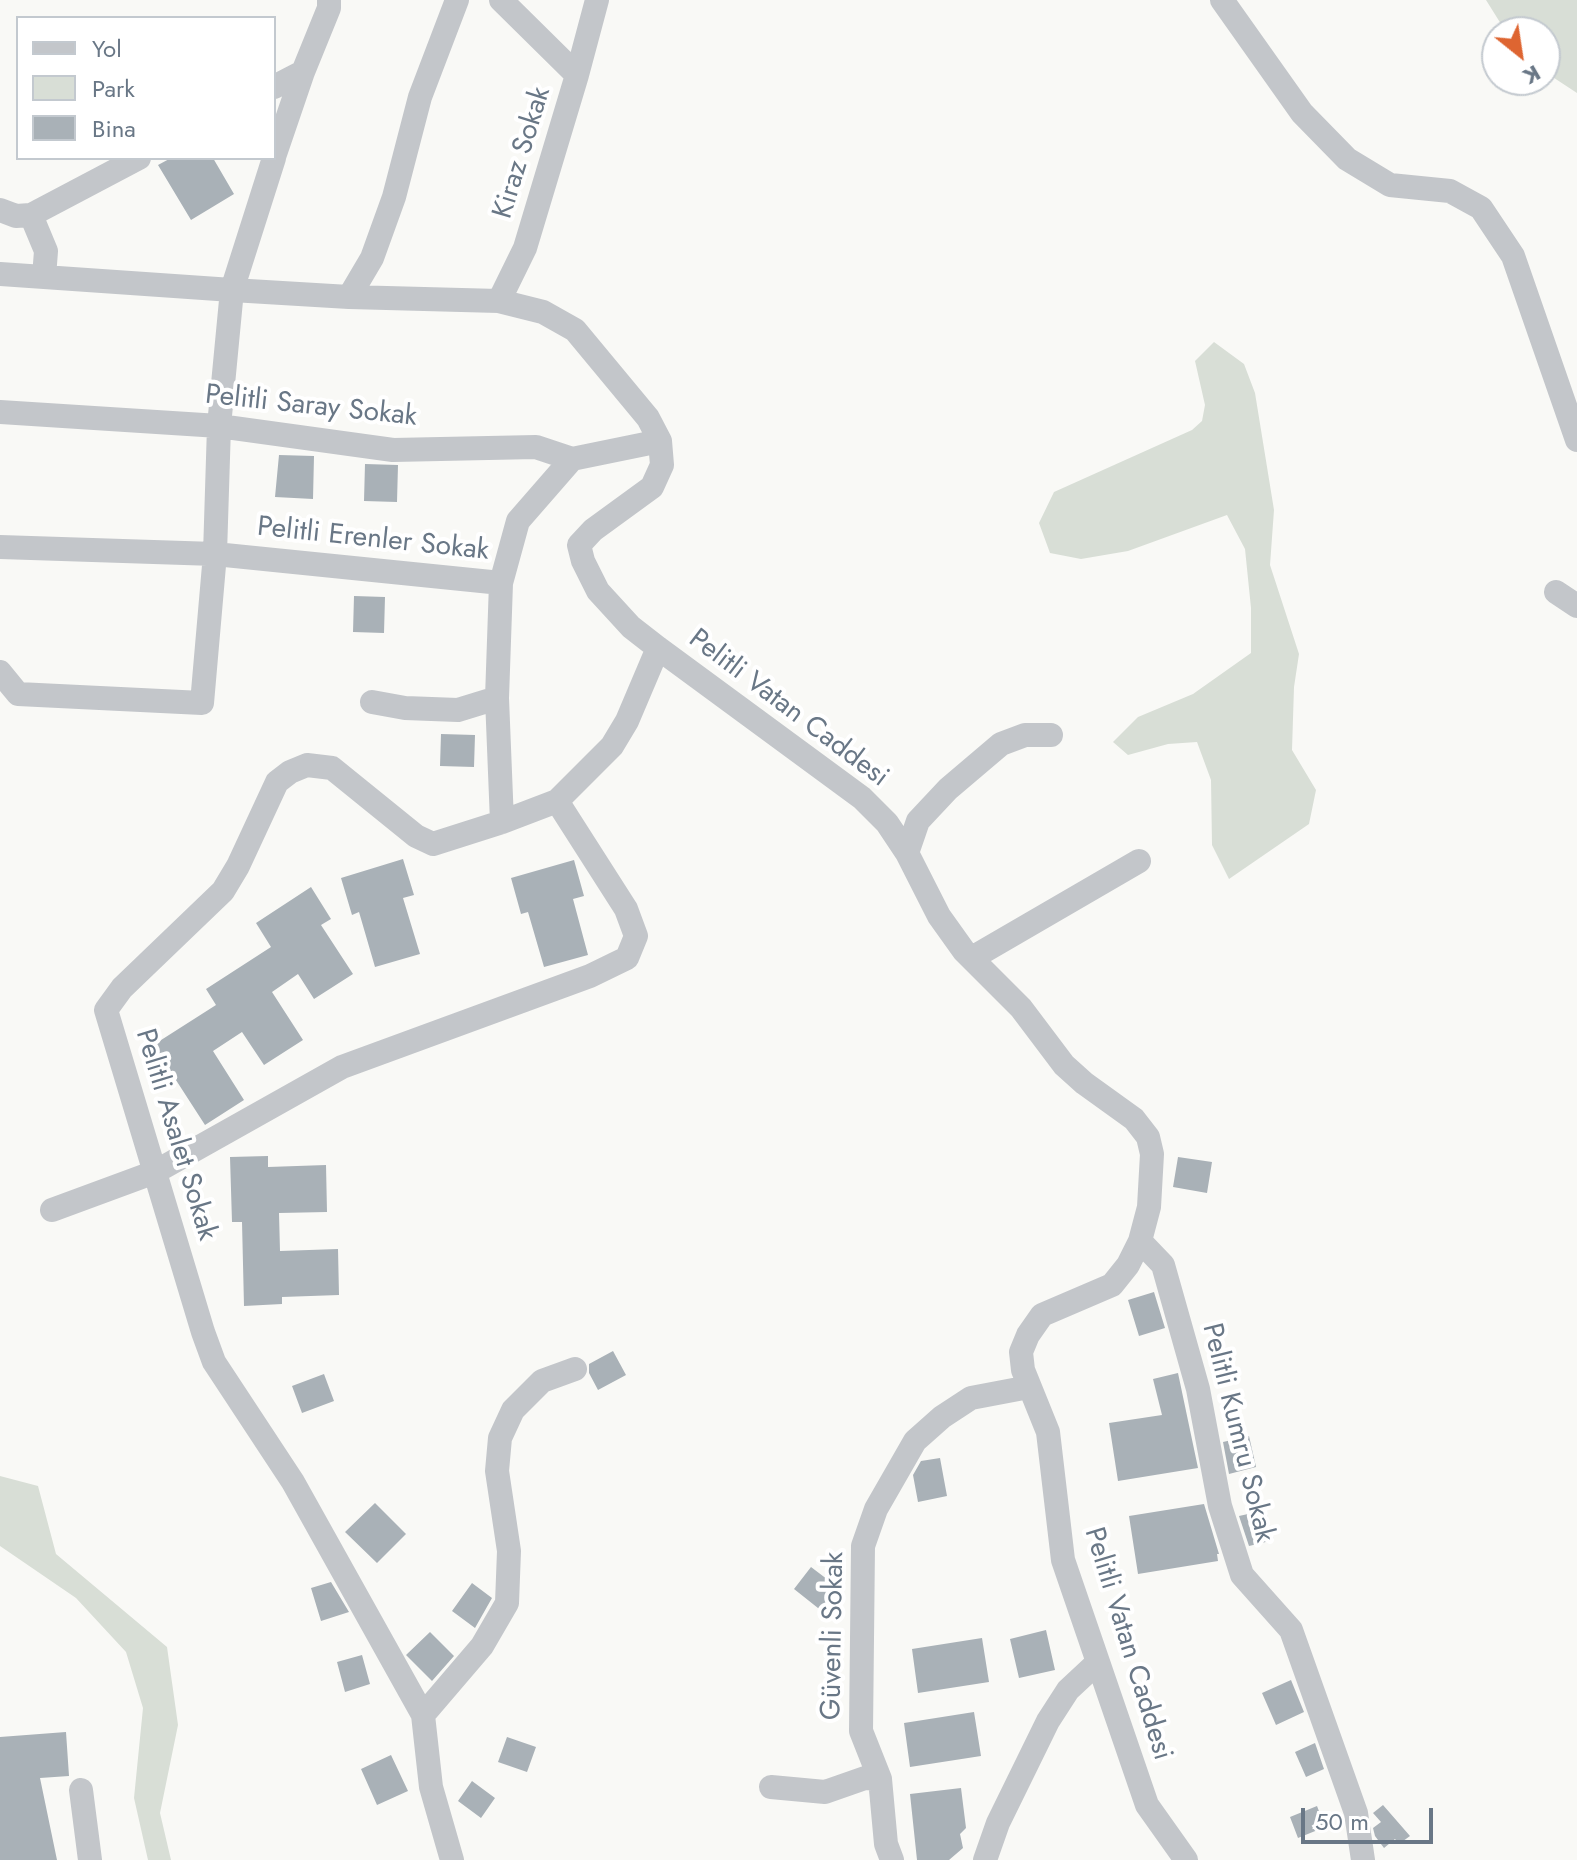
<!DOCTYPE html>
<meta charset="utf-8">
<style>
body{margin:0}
#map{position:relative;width:1577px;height:1860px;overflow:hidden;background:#f9f9f6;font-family:Jost,sans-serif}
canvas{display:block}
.legend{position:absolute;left:16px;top:16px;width:260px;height:144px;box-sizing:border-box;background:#fff;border:2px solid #c3c9cf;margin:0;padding:10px 14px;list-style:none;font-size:24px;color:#697786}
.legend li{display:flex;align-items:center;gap:16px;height:40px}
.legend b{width:40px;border:2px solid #c3c9cf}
.north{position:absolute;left:1481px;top:16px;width:80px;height:80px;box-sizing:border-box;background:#fff;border:2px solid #c3c9cf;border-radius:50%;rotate:150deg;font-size:22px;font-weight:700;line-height:32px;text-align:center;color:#697786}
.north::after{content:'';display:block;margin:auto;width:28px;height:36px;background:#de6531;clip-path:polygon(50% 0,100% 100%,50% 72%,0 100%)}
.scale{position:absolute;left:1301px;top:1808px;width:132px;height:36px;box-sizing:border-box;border:4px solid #697786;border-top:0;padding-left:10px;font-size:24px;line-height:28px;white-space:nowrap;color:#697786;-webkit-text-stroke:6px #fff;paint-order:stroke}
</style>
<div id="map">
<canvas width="1577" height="1860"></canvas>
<ul class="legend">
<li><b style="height:10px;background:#c3c6ca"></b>Yol</li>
<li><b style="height:22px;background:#d8ded6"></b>Park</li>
<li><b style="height:22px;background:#a9b1b7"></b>Bina</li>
</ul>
<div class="north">K</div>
<div class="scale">50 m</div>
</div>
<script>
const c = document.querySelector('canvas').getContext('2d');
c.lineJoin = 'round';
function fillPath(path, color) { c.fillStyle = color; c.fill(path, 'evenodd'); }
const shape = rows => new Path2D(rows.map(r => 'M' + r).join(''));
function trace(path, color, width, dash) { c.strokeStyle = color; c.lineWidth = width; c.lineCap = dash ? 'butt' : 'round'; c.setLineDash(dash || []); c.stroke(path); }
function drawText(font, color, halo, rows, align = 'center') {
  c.font = font + ' Jost,sans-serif'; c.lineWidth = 8; c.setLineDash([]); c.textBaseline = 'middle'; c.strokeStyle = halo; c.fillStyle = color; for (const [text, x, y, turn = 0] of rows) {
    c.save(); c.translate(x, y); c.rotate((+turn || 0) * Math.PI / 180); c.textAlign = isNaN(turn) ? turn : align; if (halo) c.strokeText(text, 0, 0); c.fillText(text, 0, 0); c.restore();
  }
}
const green = shape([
 [1486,0,1577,0,1577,93,1545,72,1545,32,1506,32],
 [1214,342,1244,364,1255,393,1274,510,1270,565,1299,654,1294,687,1292,750,1316,790,1309,824,1229,879,1212,845,1211,780,1197,742,1168,744,1128,755,1113,742,1138,717,1193,694,1251,653,1251,608,1245,549,1227,515,1128,551,1081,559,1050,553,1039,523,1054,492,1192,430,1202,421,1205,405,1195,361],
 [0,1476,38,1486,56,1554,167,1647,178,1725,160,1813,171,1860,148,1860,134,1798,143,1708,126,1652,76,1598,0,1546]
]);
const building = shape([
 [171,158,213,158,234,194,191,220,158,165],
 [279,455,314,456,313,499,275,497],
 [365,464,398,465,397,502,364,501],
 [354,596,385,597,384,633,353,632],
 [441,734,475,735,474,767,440,766],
 [403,859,414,895,403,898,420,954,375,967,359,912,352,915,341,878],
 [574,860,584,896,573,899,588,955,544,967,528,912,521,914,511,878],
 [311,887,331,919,321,925,353,974,314,999,298,974,272,992,303,1040,264,1065,242,1032,213,1051,244,1100,205,1125,174,1077,167,1081,147,1049,216,1005,206,989,271,947,256,923],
 [268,1156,268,1167,326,1165,327,1212,279,1213,280,1251,338,1249,339,1295,282,1297,282,1304,244,1306,242,1222,232,1222,230,1157],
 [1178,1157,1212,1162,1207,1193,1173,1187],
 [1154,1292,1165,1328,1139,1336,1128,1300],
 [613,1351,626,1375,598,1390,589,1373,589,1364],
 [1178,1373,1198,1468,1118,1481,1109,1423,1162,1415,1153,1379],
 [324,1374,334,1401,302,1413,292,1386],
 [1249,1436,1256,1467,1229,1474,1223,1442],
 [940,1458,947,1496,918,1502,913,1475,921,1461],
 [375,1503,406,1534,377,1563,345,1532],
 [1204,1504,1219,1554,1217,1554,1218,1561,1138,1574,1129,1516],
 [1266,1510,1274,1540,1249,1546,1239,1516],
 [811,1567,840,1589,823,1612,794,1589],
 [331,1582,349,1612,321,1621,311,1588],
 [472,1583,492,1598,475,1628,452,1611],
 [1046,1630,1055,1670,1019,1678,1010,1639],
 [430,1632,454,1656,432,1681,406,1655],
 [982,1638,989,1682,918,1693,912,1649],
 [362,1655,370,1684,345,1692,337,1662],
 [1291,1680,1304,1712,1276,1725,1262,1693],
 [974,1712,981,1756,910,1767,904,1723],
 [66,1732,69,1776,40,1778,57,1860,0,1860,0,1737],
 [507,1737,536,1747,527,1772,498,1762],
 [1315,1743,1324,1769,1306,1777,1295,1752],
 [391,1755,408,1791,377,1805,361,1769],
 [472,1781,495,1798,481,1818,458,1801],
 [961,1788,966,1828,960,1834,963,1848,949,1860,917,1860,910,1794],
 [1383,1805,1410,1836,1399,1844,1395,1839,1384,1848,1375,1836,1373,1828,1381,1822,1373,1813],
 [1317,1806,1325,1827,1298,1838,1290,1817]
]);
const minor = shape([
 [1222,0,1302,113,1347,159,1390,185,1450,191,1481,208,1513,256,1577,440],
 [577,75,597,0],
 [274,87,303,72],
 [274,157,303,72,329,8,329,0],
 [274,158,232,290,349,297,499,301,543,312,575,330,648,418,660,441,662,465,652,487,593,530,579,545,583,561,598,591,631,627,658,648,862,798,887,823,907,853,939,916,964,951,1021,1008,1064,1065,1084,1083,1134,1119,1148,1137,1152,1154,1149,1207,1140,1241,1128,1265,1112,1285,1042,1315,1028,1335,1021,1352,1023,1370,1048,1432,1063,1560,1147,1805,1186,1860],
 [0,210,16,216,31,215,46,251,44,277],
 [31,215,139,158],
 [0,274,232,290,219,426,215,554,202,703,18,694,0,672],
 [349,297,372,258,394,197,420,97,457,0],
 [499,301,525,248,577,75,501,0],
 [0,412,219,426,393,450,536,447,572,459,660,441],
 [0,547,215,554,501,583,497,698,502,822],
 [501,583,518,521,572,459],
 [1556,592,1577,606],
 [372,702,405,708,458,710,497,698],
 [907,853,918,821,948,789,1001,744,1025,735,1051,735],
 [972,958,1139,861],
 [52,1210,155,1172,342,1067,590,976,627,958,636,936,626,909,557,801],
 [1140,1241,1163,1265,1198,1389,1220,1506,1242,1575,1291,1630,1356,1813,1363,1860],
 [423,1715,482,1646,507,1603,509,1551,497,1471,500,1438,513,1410,542,1381,575,1369],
 [880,1779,861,1731,863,1546,876,1509,915,1441,942,1417,971,1398,1029,1387],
 [771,1787,825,1792,865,1778,880,1779,886,1844,892,1860],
 [81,1790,90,1860],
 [452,1860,431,1787,423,1715,293,1482,214,1362,203,1332,106,1010,122,988,223,891,238,866,277,782,290,772,307,765,332,768,416,836,433,844,502,822,557,801,612,746,627,721,658,648],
 [985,1860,998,1823,1048,1721,1068,1690,1097,1663]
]);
const streetNames = [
 ["Kiraz Sokak",523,153,-73],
 ["Pelitli Saray Sokak",311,407,6],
 ["Pelitli Erenler Sokak",373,540,6],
 ["Pelitli Vatan Caddesi",788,709,37],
 ["Pelitli Asalet Sokak",175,1135,73],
 ["Pelitli Kumru Sokak",1237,1433,76],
 ["Güvenli Sokak",834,1636,-89],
 ["Pelitli Vatan Caddesi",1127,1644,73]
];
fillPath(green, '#d8ded6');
fillPath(building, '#a9b1b7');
trace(minor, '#c3c6ca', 24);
drawText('28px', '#697786', '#fff', streetNames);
</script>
